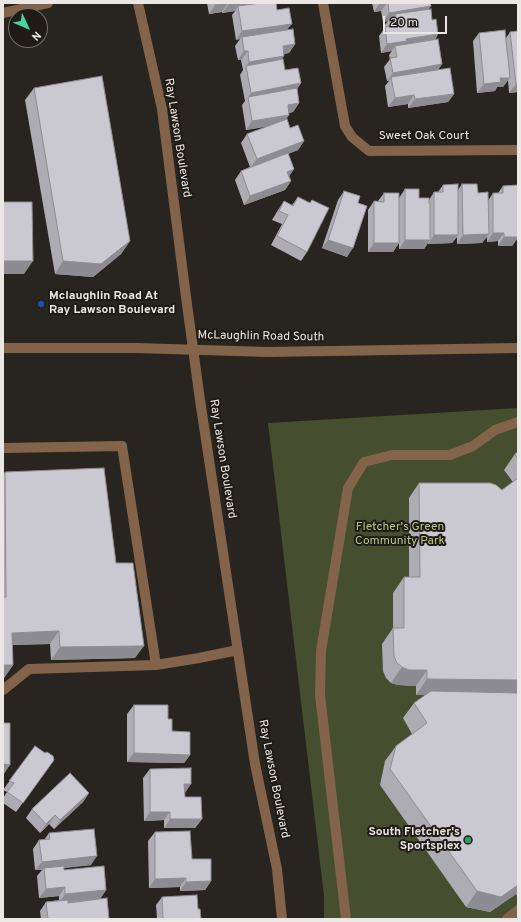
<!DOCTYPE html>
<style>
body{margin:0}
#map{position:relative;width:521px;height:922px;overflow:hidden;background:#28241f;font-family:Overpass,sans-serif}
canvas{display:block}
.frame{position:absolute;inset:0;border:4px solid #eae7e4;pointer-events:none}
.north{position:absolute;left:8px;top:8px;width:40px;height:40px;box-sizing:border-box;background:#1f1b16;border:1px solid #706d68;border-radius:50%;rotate:134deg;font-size:11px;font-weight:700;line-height:16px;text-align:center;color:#eae7e4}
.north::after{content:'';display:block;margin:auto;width:14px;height:18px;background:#49d49c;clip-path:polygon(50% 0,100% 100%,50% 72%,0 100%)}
.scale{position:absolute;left:383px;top:16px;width:64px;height:18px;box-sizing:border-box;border:2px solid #eae7e4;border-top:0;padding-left:5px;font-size:12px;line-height:14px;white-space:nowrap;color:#eae7e4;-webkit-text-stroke:3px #1f1b16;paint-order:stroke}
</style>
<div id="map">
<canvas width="521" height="922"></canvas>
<div class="frame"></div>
<div class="north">N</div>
<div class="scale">20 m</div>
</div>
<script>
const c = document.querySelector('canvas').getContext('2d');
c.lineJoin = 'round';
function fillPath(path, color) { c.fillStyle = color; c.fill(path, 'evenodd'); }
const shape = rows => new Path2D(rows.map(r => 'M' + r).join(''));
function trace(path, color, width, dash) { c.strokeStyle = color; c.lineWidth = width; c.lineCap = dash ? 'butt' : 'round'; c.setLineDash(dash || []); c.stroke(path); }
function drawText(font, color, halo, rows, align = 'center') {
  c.font = font + ' Overpass,sans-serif'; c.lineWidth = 4; c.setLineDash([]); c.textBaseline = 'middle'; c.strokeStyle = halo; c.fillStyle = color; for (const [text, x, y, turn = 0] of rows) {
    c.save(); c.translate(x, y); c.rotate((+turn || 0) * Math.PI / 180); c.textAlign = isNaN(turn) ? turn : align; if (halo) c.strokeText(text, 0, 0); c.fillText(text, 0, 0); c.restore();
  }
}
const green = shape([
 [518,408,518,919,324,919,324,896,268,423]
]);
const minor = shape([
 [138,3,162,109,186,297,200,400,255,764,277,869,282,919],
 [323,3,345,126,352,137,369,151,518,150],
 [3,13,48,3],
 [3,348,136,348,268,352,518,348],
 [3,448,122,446,156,665],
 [3,690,29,669,156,665,199,658,238,650],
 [346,919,320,695,321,651,348,488,364,462,392,455,450,455,473,446,495,430,518,422],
 [507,919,518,910]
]);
const wall = shape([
 [207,3,281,3,276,4,277,10,295,44,289,53,284,54,282,60,285,70,301,83,297,89,299,103,293,112,289,113,289,115,285,120,290,128,304,141,298,150,288,154,294,169,289,176,291,181,285,190,244,205,235,180,241,171,250,167,241,143,247,134,269,126,246,130,242,105,245,101,240,75,243,70,241,60,238,60,235,46,240,39,236,40,232,15,235,11,222,13,222,12,209,14],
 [372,3,430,3,431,6,428,10,438,34,435,40,442,64,438,70,454,94,448,102,408,108,408,104,388,107,385,86,389,81,387,81,384,67,390,59,389,55,392,51,381,53,379,36,385,28,384,26,388,21,383,22,381,11,374,12],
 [518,31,518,92,509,93,508,80,503,87,497,87,495,91,477,93,473,41,479,33,506,38,510,32],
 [34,88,130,241,121,254,93,277,55,274,25,100],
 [462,184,478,193,488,201,493,193,498,193,503,186,518,185,518,244,517,244,517,239,512,246,498,246,498,241,487,242,487,237,482,243,457,244,457,237,452,243,428,244,428,243,424,249,399,249,399,243,393,252,368,252,368,210,374,201,378,201,384,193,399,198,405,189,419,198,429,200,434,192,438,192,443,185,458,190],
 [344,191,358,203,347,257,322,248,338,200],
 [298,197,310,203,312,200,307,252,301,261,271,245,282,224,272,220,278,210,284,201,292,205],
 [518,452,518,897,516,894,490,912,466,907,380,785,385,761,396,746,412,734,403,718,414,703,425,695,416,695,416,686,398,685,391,683,386,678,383,671,382,644,393,628,393,593,404,577,409,577,409,498,419,483,502,490,513,482,504,470,515,454],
 [5,472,116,563,135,658,51,660,50,644,12,645,13,665,4,678,3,678,3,475],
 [134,705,168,719,172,731,190,755,184,763,127,762,127,714],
 [35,746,54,760,16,812,3,803,3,798,7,792,3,790],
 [150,769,185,793,185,797,202,819,195,828,164,828,164,820,144,821,143,778],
 [89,793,83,802,54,829,49,824,40,833,26,818,32,809],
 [155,832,192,859,211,881,205,890,180,891,180,887,149,888,148,841],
 [49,833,91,865,64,868,64,870,106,890,100,899,109,919,41,919,40,911,46,902,59,900,59,896,39,898,37,876,42,870,35,870,33,849,39,840,44,840],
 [162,897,198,909,201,919,157,919,156,905]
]);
const shadedWall = shape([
 [228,3,222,12,209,14,215,5],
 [237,3,281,3,239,10,238,6,235,11,222,13,229,4],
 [380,3,387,3,381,11,374,12],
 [431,6,425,15,396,16,395,14,391,20,390,17,388,21,383,22,389,13],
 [292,24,285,32,242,37,240,39,236,40,242,31],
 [438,34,432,43,395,46,392,51,381,53,387,44,406,39],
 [295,44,289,53,277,55,283,46],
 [244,51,248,51,241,60,238,60],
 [284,56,278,65,246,66,249,62],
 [442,64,436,73,391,77,389,81,387,81,393,73],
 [500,78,510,78,503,87,497,87,495,91,477,93,484,84],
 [301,83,295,92,248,97,251,93],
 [516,84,518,84,518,92,509,93],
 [454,94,448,102,408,108,415,99],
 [414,95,408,104,388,107,395,98],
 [299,103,293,112,281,114,288,105],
 [289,115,283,124,246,130,252,121],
 [304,141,298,150,250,168,257,159],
 [294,169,288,178,287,172],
 [291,181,285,190,244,205,250,196],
 [493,233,504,233,498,241,487,242],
 [489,234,482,243,457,244,463,235],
 [434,235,458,235,452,243,428,244],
 [504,237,518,237,518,238,512,246,498,246],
 [328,240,353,248,347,257,322,248],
 [405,240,430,240,424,249,399,249],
 [130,241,121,254,93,277,55,274,63,261],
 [374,243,399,243,393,252,368,252],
 [3,261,33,261,24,274,3,274],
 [59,631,50,644,3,645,12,633],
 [144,646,135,658,51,660,60,647],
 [3,665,13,665,4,678,3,678],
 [402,667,427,670,416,686,398,685,391,683],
 [427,679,518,680,518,695,416,695],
 [134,753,190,755,184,763,127,762],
 [3,764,10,765,4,774,3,773],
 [184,784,191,784,185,793,178,793],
 [89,793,83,802,54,829,60,820],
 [150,812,170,812,164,820,144,821],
 [55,815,49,824,40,833,46,824],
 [170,819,202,819,195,828,164,828],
 [97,856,91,865,44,870,44,868,42,870,35,870,42,862],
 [186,878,180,887,149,888,155,879],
 [211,881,205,890,180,891,186,882],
 [518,885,518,892,516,894,490,912,466,907,477,891],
 [65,887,59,896,39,898,46,889],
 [106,890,100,899,59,903,65,894]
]);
const building = shape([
 [215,3,226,3,215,5,215,3],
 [228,3,237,3,229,4,228,3],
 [261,3,276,3,277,10,289,8,292,24,242,31,238,6,261,3],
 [388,3,430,3,431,6,389,13,388,3],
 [431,9,432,20,436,19,438,34,406,39,407,41,387,44,385,27,392,26,390,17,396,16,395,14,431,9],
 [293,29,295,44,283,46,284,56,249,62,248,51,244,51,242,37,293,29],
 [505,30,510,78,500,78,501,82,484,84,479,33,505,30],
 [518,31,518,84,516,84,510,32,518,31],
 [438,39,442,64,393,73,390,58,397,57,395,46,438,39],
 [283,59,285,70,298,68,301,83,251,93,246,66,283,59],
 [450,68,454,94,415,99,414,95,395,98,391,77,450,68],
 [102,76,130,241,101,264,63,261,34,88,102,76],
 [297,88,299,103,288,105,289,115,252,121,248,97,297,88],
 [287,119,290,128,298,125,304,141,257,159,247,134,287,119],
 [288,153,294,169,287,172,291,181,250,196,241,171,288,153],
 [458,184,458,235,434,235,434,192,443,192,443,185,458,184],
 [462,184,477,184,478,193,488,192,489,234,463,235,462,184],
 [518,185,518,237,504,237,504,233,493,233,493,193,503,193,503,186,518,185],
 [405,189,419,189,419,198,429,198,429,203,430,203,430,240,405,240,405,189],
 [344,191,360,196,358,203,367,206,353,248,328,240,344,191],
 [384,193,399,193,399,243,374,243,374,201,384,202,384,193],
 [298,197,310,203,312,200,329,208,307,252,277,236,288,215,279,211,284,201,293,206,298,197],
 [3,202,32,202,33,261,3,261,3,202],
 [518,452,518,459,515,454,518,452],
 [104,468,116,563,133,563,144,646,60,647,59,631,12,633,13,665,3,665,3,597,6,597,5,472,104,468],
 [518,478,518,680,427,679,427,670,409,670,402,667,397,663,394,656,393,628,404,628,404,577,420,577,419,483,490,483,496,485,502,490,518,478],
 [431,691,518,693,518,885,501,897,477,891,390,769,396,746,427,723,414,703,431,691],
 [134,705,168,705,168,719,172,719,172,731,190,732,190,755,134,753,134,705],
 [3,723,10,723,10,765,3,764,3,723],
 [35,746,45,753,47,752,53,756,54,760,23,803,7,792,14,783,9,781,35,746],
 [191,768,191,784,184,784,185,797,201,797,202,819,170,819,170,812,150,812,150,769,191,768],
 [70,773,89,793,60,820,55,815,46,824,32,809,70,773],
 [94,829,97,856,42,862,39,840,50,839,49,833,94,829],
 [190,831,192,859,211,859,211,881,186,882,186,878,155,879,155,832,190,831],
 [64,866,64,870,104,866,106,890,65,894,65,887,46,889,44,868,64,866],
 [197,895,198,909,200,909,201,919,163,919,162,897,197,895],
 [107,898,109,919,48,919,46,902,68,900,68,903,107,898]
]);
const markers = [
 [41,304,4,"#1a4fb4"],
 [468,840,4,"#2e9e5b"]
];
const streetNames = [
 ["Sweet Oak Court",424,137],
 ["Ray Lawson Boulevard",177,138,81],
 ["McLaughlin Road South",261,337,1],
 ["Ray Lawson Boulevard",222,459,81],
 ["Ray Lawson Boulevard",273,779,79]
];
const poiNames = [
 ["Mclaughlin Road At",49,297],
 ["Ray Lawson Boulevard",49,311],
 ["South Fletcher's",460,833,"right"],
 ["Sportsplex",460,847,"right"]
];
const parkNames = [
 ["Fletcher's Green",400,528],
 ["Community Park",400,542]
];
fillPath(green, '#454e2e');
trace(minor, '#83644a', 10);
fillPath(wall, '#aeacb3');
fillPath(shadedWall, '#8d8c92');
fillPath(building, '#cac8d0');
trace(building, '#8d8c92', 1);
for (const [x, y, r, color] of markers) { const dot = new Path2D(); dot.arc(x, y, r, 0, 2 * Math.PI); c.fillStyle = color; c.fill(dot); trace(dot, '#1f1b16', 1.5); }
drawText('12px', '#eae7e4', '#1f1b16', streetNames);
drawText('bold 12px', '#eae7e4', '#1f1b16', poiNames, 'left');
drawText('12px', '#b5c885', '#1f1b16', parkNames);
</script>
